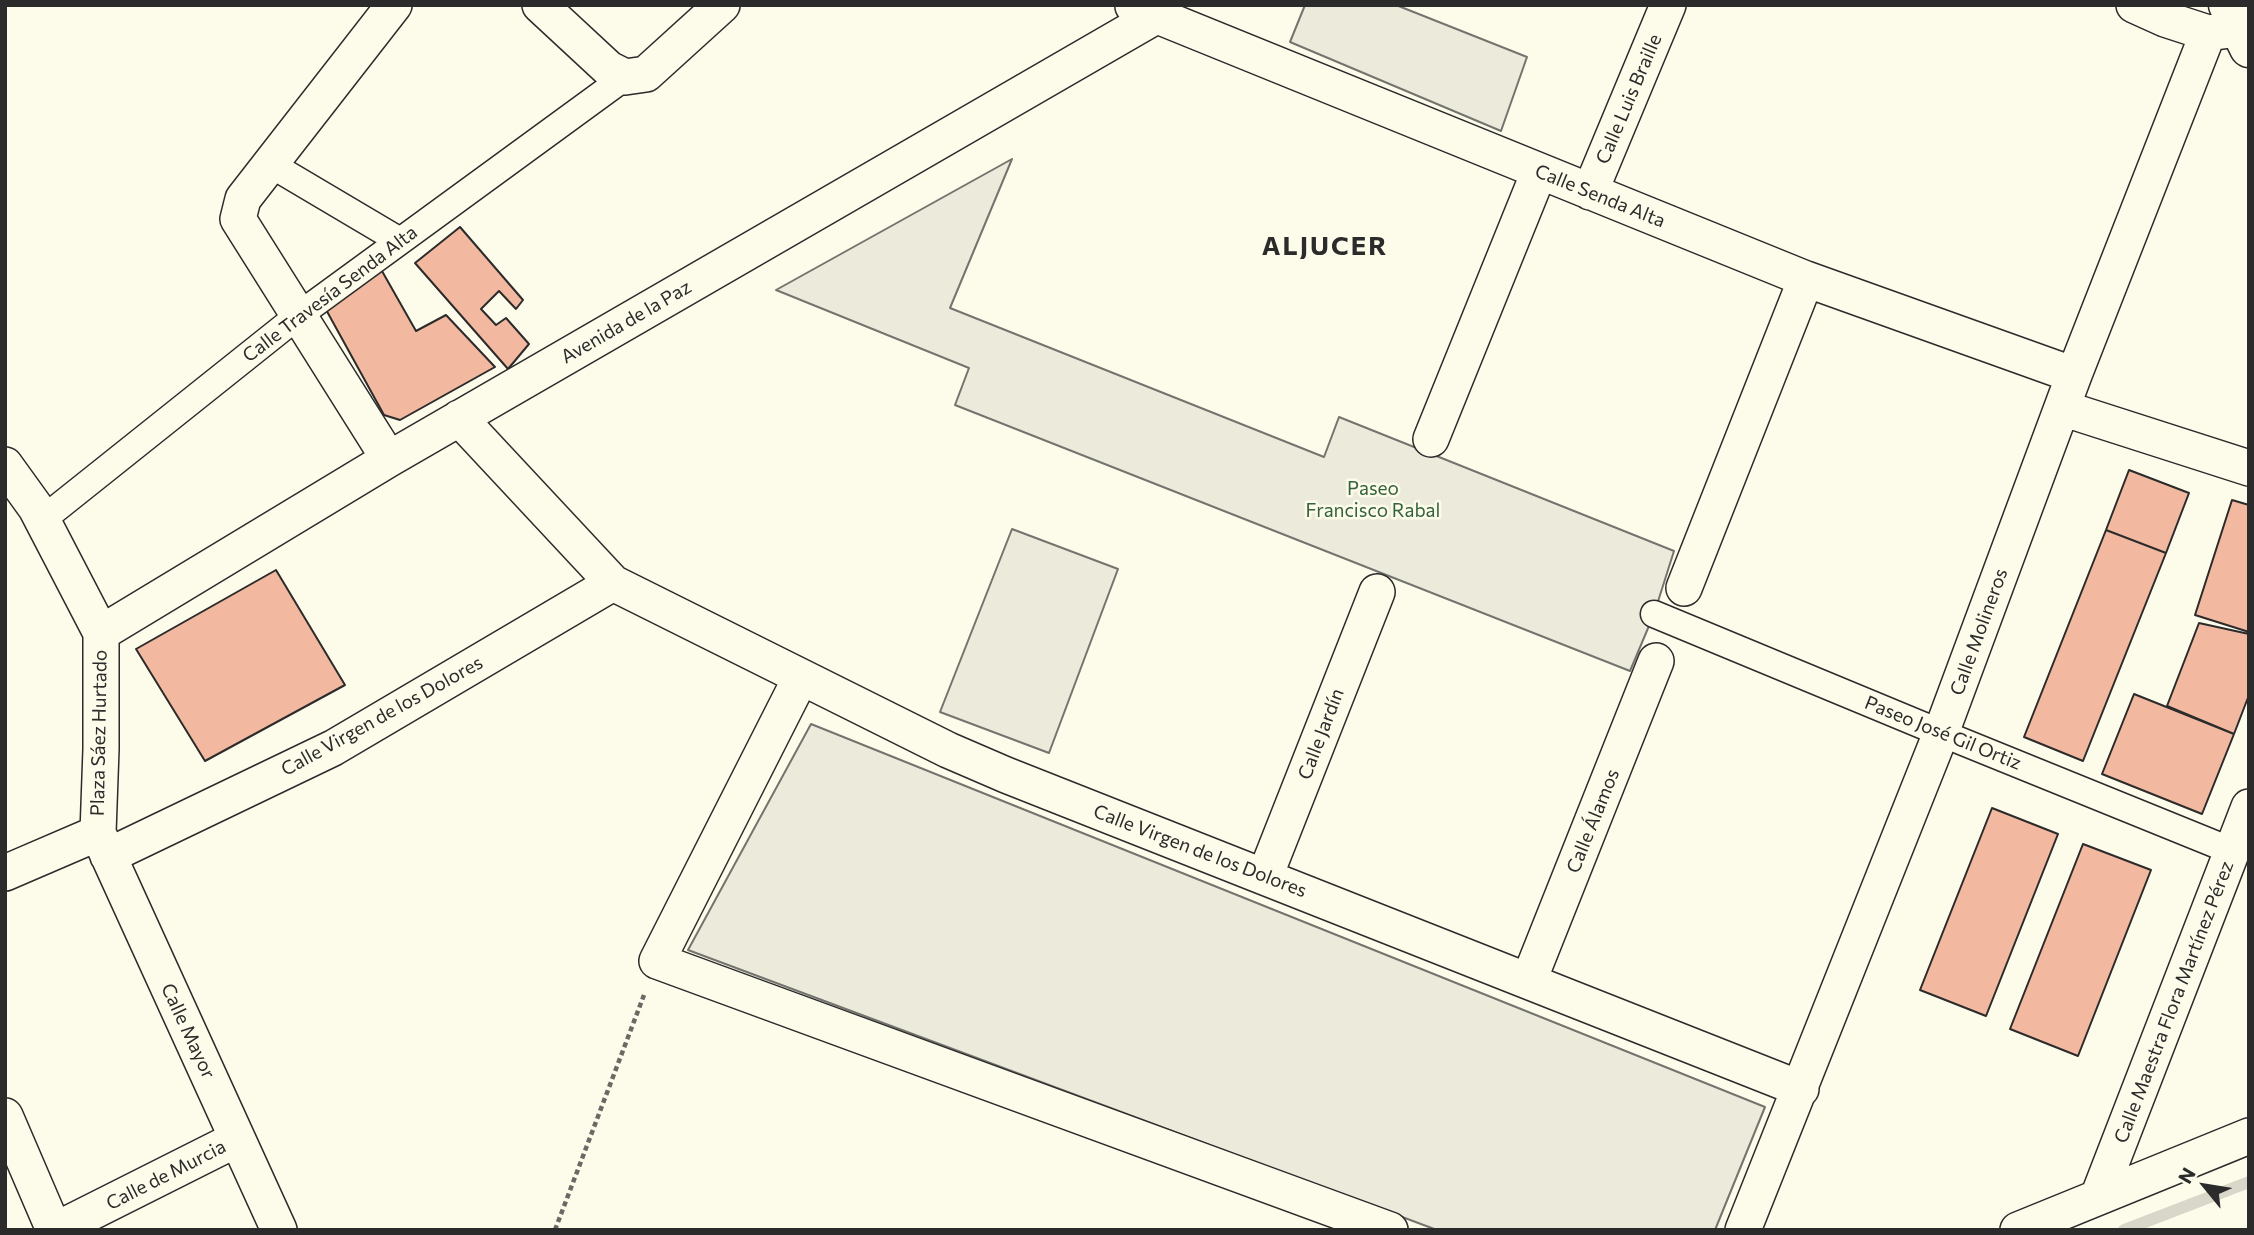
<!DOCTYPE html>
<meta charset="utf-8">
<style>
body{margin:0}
#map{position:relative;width:2254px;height:1235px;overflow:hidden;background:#fdfbea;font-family:Commissioner,sans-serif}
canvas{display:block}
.frame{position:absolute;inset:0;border:7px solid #2b2b2b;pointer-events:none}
.north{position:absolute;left:2170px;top:1151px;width:70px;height:70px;-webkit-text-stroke:5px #fdfbea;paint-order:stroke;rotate:300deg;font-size:19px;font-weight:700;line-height:28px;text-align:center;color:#2b2b2b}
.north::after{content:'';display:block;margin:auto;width:24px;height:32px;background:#2b2b2b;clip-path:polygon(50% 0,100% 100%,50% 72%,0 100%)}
</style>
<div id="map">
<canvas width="2254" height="1235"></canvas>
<div class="frame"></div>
<div class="north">N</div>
</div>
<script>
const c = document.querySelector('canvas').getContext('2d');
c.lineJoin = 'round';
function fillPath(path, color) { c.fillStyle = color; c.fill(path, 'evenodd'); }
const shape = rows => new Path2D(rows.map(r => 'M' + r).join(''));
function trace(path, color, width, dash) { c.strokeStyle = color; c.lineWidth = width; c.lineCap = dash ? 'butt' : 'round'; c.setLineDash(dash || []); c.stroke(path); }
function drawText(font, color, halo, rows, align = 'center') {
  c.font = font + ' Commissioner,sans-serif'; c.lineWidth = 5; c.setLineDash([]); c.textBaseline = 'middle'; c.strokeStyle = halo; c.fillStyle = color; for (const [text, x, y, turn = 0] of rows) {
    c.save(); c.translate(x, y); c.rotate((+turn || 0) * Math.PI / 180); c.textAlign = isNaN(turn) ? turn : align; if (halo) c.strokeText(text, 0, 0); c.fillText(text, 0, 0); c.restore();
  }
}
const green = shape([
 [1012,159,950,308,1324,457,1339,417,1674,551,1654,614,1630,671,955,405,969,368,776,290,1012,159],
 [811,724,1765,1107,1715,1230,1437,1230,688,950,811,724]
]);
const parking = shape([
 [1305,5,1396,5,1527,57,1501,131,1290,42,1305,5],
 [1012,529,1118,569,1049,753,940,712,1012,529]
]);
const stream = shape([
 [2124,1230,2249,1182]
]);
const building = shape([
 [460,227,523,300,516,309,499,291,481,309,496,325,506,318,529,344,508,369,415,263,460,227],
 [378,264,416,331,446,315,495,367,400,420,384,415,324,306,378,264],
 [2129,470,2189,493,2166,553,2106,530,2129,470],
 [2232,500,2249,505,2249,632,2195,615,2232,500],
 [2106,530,2166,553,2083,761,2024,737,2106,530],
 [276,570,345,685,205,761,136,649,276,570],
 [2199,623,2249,634,2249,695,2234,734,2167,706,2199,623],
 [2134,694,2234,734,2202,814,2102,774,2134,694],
 [1992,808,2058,834,1986,1016,1920,990,1992,808],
 [2083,844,2151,870,2078,1056,2010,1029,2083,844]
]);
const path = shape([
 [555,1230,644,995]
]);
const pedestrian = shape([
 [270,164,400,241],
 [42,520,299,315,625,77],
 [1654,614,1941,733,2232,851]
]);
const minor = shape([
 [540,5,609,69,625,77,646,74,722,5],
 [2134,5,2165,19,2208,33,2230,30],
 [1133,6,1806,279,2074,375],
 [1590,192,1668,5],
 [2062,408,2249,468],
 [459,418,613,583,948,750,1006,775,1801,1089],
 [1431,439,1539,172],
 [389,459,238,219,243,199,394,5],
 [5,465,36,508,101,633,101,749,98,833,279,1230],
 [1684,588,1806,279],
 [101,633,389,459,1154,17],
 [801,677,657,961,1390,1230],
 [108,856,333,748,613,583],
 [5,873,98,833],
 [1265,876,1377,592],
 [1529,980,1656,661],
 [5,1116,54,1230],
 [2098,1197,2249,807],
 [56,1230,237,1139],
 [1743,1230,1941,733,2074,375,2208,33],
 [2018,1230,2249,1136]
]);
const primary = shape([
 [2228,5,2249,48]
]);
const streetNames = [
 ["Calle Luis Braille",1629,99,-67],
 ["Calle Senda Alta",1600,196,22],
 ["Calle Travesía Senda Alta",330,294,-37],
 ["Avenida de la Paz",626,322,-30],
 ["Calle Molineros",1979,632,-70],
 ["Calle Virgen de los Dolores",382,716,-29],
 ["Plaza Sáez Hurtado",99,733,-89],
 ["Paseo José Gil Ortiz",1943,733,22],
 ["Calle Jardín",1321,734,-69],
 ["Calle Álamos",1593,821,-68],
 ["Calle Virgen de los Dolores",1200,851,21],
 ["Calle Maestra Flora Martínez Pérez",2174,1002,-69],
 ["Calle Mayor",188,1031,65],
 ["Calle de Murcia",166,1175,-27]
];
const parkNames = [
 ["Paseo",1373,489],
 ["Francisco Rabal",1373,511]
];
const districtNames = [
 ["ALJUCER",1325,246]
];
fillPath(green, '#ecebdb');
trace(green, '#74746e', 2);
fillPath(parking, '#eceadb');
trace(parking, '#74746e', 2);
trace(stream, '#d8d7c9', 12);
fillPath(building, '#f2b8a0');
trace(building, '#2b2b2b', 2);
trace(pedestrian, '#2b2b2b', 29);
trace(minor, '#2b2b2b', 38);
trace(primary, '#2b2b2b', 41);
trace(path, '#6a6964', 4.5, [5, 3.5]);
trace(pedestrian, '#fdfbea', 26);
trace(minor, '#fdfbea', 35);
trace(primary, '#fdfbea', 38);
drawText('19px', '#2b2b2b', '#fdfbea', streetNames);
drawText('19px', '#34623c', '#fdfbea', parkNames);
c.letterSpacing = '2px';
drawText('bold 26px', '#2b2b2b', '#fdfbea', districtNames);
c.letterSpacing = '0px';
</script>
